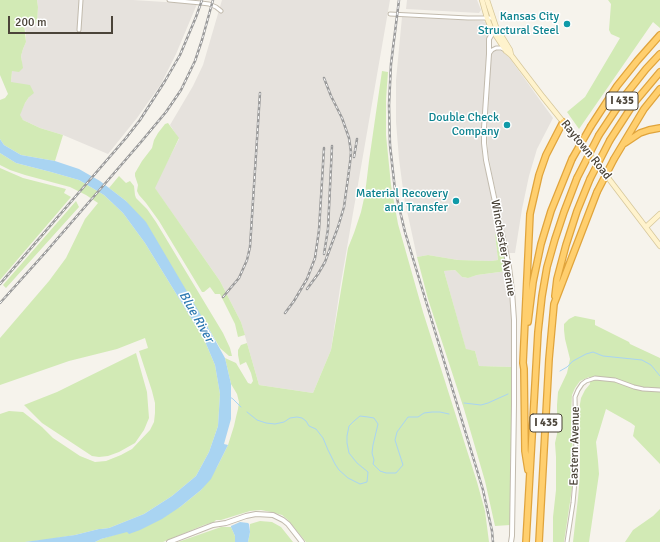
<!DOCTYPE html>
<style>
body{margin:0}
#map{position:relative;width:660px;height:542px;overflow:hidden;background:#f6f3ec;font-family:Signika,sans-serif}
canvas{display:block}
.scale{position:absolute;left:8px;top:16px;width:105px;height:18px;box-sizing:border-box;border:2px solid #4b4439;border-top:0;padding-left:5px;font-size:12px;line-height:14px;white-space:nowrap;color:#4b4439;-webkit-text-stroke:3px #fff;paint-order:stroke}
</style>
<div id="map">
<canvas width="660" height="542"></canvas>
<div class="scale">200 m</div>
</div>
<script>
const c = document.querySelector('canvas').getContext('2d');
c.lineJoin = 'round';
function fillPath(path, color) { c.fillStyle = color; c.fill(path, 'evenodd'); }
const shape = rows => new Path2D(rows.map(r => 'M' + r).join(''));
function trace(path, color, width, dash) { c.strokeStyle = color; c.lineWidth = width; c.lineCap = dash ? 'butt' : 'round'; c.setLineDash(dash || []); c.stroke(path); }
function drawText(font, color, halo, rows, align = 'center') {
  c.font = font + ' Signika,sans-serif'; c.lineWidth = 3; c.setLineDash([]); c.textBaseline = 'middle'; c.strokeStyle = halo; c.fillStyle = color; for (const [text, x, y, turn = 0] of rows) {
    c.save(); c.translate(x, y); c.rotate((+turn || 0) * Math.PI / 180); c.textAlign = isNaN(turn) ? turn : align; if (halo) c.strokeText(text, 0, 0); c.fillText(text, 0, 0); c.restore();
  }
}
const industrial = shape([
 [37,0,133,0,197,4,176,54,161,84,137,118,108,154,63,135,40,128,23,120,19,115,25,103,29,97,11,82,12,71,22,62,21,56,23,49,26,42,26,33,24,23,28,22,33,24,37,22,38,7],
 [222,0,390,0,340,288,331,350,313,393,259,385,241,322,220,281,154,187,179,139,170,125,193,86,203,65],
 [407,0,477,0,481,10,479,13,406,9],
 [402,17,482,21,486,22,488,27,482,134,483,159,500,234,495,234,498,260,491,261,458,260,428,255,417,257,404,197,399,159,396,122,396,80],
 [497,50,501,51,506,53,553,118,537,149,529,176,522,209,515,253,509,253,492,174,488,153,487,135,491,55,493,52],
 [455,270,462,277,467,278,477,275,507,271,510,288,511,310,512,367,479,366,475,351,466,350,444,271]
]);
const green = shape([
 [0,0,37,0,38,7,37,23,33,24,28,22,24,23,26,42,23,49,21,56,23,68,19,72,12,71,11,82,30,85,34,93,29,97,25,103,20,115,23,120,40,128,63,135,55,161,21,155,4,145,0,139,0,100,5,98,8,94,0,75],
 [608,0,660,0,660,28,653,22,579,129,567,112,585,97,620,38,611,34,609,30,611,4],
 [382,71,388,72,386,99,386,135,391,185,398,224,423,312,477,482,485,511,489,542,306,542,288,520,282,515,271,512,261,510,250,511,221,520,216,520,214,522,204,525,163,542,95,542,101,539,127,531,180,507,201,490,217,467,228,445,234,426,236,417,238,409,239,402,237,394,231,384,225,358,236,363,248,383,251,384,253,381,251,373,246,362,240,365,238,355,238,350,241,345,247,343,259,385,313,393,331,350,348,248,354,233,361,212,365,194,369,161],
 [168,123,179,138,155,188,220,281,241,322,245,335,238,337,235,324,220,294,215,294,210,287,204,292,202,292,159,221,146,203,139,195,137,191,138,185,135,176,135,173,142,161,152,148,154,140,158,133,165,124],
 [0,153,16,163,51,172,79,180,104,195,123,213,145,243,204,339,215,365,220,394,218,426,209,452,196,476,172,496,144,514,109,528,101,529,99,529,75,535,45,540,25,542,0,542,0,414,9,411,23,412,42,427,53,438,80,456,95,462,106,461,121,455,132,449,150,430,154,422,155,413,155,403,152,391,139,351,148,348,145,338,117,349,69,361,0,385,0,338,49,281,66,258,85,219,98,203,86,195,70,187,25,175,10,170,0,165],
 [0,168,23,178,66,189,64,193,71,197,0,280],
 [119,176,126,183,130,181,134,186,135,195,136,198,147,209,156,222,223,333,230,348,232,356,229,356,220,348,205,322,126,201,109,188],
 [76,201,79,207,6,288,3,285],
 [495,234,500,234,507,271,477,275,468,278,462,277,455,270,444,271,466,349,475,351,479,366,512,367,510,525,495,526,485,481,464,409,428,299,417,257,428,255,458,260,491,261,498,260],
 [575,316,595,320,595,325,629,342,630,344,660,358,660,464,633,436,635,426,631,423,606,409,596,442,598,461,599,474,589,542,573,542,578,498,580,475,580,431,579,410,581,398,585,390,590,384,589,377,580,381,575,388,572,395,571,415,573,456,573,482,564,542,553,542,553,517,556,490,556,457,555,443,557,434,557,405,558,392,567,373,570,359,565,339,564,330,564,324,569,319],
 [136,353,147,392,149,418,144,430,135,443,119,452,108,456,99,457,92,456,42,423,24,405,57,392],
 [660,509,660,542,625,542,633,530,653,516],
 [260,521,272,522,281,527,293,542,248,542,250,532,250,524],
 [221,527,231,527,235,536,235,542,178,542]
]);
const water = shape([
 [0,139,4,145,21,155,55,161,79,169,100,181,126,201,146,222,205,322,225,358,231,384,231,419,224,444,228,445,211,479,201,490,180,507,162,519,140,530,129,534,127,532,101,539,95,542,25,542,75,535,99,529,101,529,109,528,144,514,172,496,196,476,209,452,218,426,220,394,215,365,204,339,145,243,123,213,104,195,79,180,51,172,16,163,0,153],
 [240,522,248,523,249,524,250,532,248,542,235,542,235,536,231,527,231,526]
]);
const stream = shape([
 [560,371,567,367,573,361,586,354,593,352,603,356,642,360,651,365,660,376],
 [230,397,233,399,241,407],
 [464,403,481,405,488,403,508,394],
 [247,412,257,420,266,423,275,424,284,422,290,418,297,417,302,418,306,421,309,426,316,429,323,438,328,450,335,464,339,470,348,478,360,484,367,482,368,472,357,463,349,453,347,443,347,436,349,426,354,421,360,416,368,417,374,418,378,424,373,445,372,453,374,460,373,464,380,471,386,473,396,473,403,465,395,440,397,432,408,417,418,417,424,413,432,412,440,412,449,414]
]);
const minor = shape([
 [169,0,201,3,209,4,216,7,221,11],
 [390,14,468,18,493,18],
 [79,30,81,0],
 [489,54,492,50,496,48,501,48,505,50],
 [567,542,573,503,575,481,576,459,575,397,578,390,582,384,586,381,595,378,615,380,634,387,643,389,660,390]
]);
const tertiary = shape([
 [496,32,492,34,489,39,489,54,484,128,484,143,486,160,509,267,512,291,514,320,514,404,512,536,511,542],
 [169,542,213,525,226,523,246,516,256,514,273,515,283,520,288,524,302,542]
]);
const secondary = shape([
 [482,0,487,18,491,28,506,51,511,55,543,97,609,179,660,246],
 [487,0,496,27,510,50,511,55],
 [646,227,660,214]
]);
const motorway = shape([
 [591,126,617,86,637,61,660,35],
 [599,135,627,93,646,69,660,54],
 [610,140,634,103,660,72],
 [625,143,640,133,649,130,660,128],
 [614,159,644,109,660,89],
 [555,296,557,279,566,245,577,211,590,179],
 [528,322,533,282,541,244,551,211,572,159],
 [528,470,525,451,524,369,523,363,530,214,539,175,546,155,563,122],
 [526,542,538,332,542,296,547,267,555,239,564,212,577,178],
 [539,542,549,359,554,304,597,192]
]);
const rail = shape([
 [399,0,391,64,389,105,390,145,395,190,405,232,483,490,492,531,493,542],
 [354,157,357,139],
 [324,254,328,229,332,146],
 [0,284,126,138,140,120,165,81,180,55,196,17,202,0],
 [307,289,318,274,325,262,338,227,344,207,350,163,351,152,349,138,342,118,331,96,324,78],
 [223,297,239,278,247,260,250,247,260,93],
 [0,303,45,253,141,142,166,112,181,90,195,61,202,40,213,0],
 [285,313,294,301,307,279,315,258,319,230,324,148]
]);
const motorwayBridge = shape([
 [572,159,591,126],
 [577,178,599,135],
 [590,179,610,140],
 [597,192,614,159]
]);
const markers = [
 [567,24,4,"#0f9aa8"],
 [507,125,4,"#0f9aa8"],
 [456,201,4,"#0f9aa8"]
];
const shields = [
 [622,101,32],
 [546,423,32]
];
const shieldNames = [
 ["I 435",622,101],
 ["I 435",546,423]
];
const cultureNames = [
 ["Kansas City",559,17],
 ["Structural Steel",559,31],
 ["Double Check",499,118],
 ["Company",499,132],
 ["Material Recovery",448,194],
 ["and Transfer",448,208]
];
const streetNames = [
 ["Raytown Road",586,150,51],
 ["Winchester Avenue",503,248,80],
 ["Eastern Avenue",575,446,-89]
];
const waterNames = [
 ["Blue River",196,317,60]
];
fillPath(industrial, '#e6e2dd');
fillPath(green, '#d2eab5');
fillPath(water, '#a9d4f2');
trace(stream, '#a9d4f2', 1);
trace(minor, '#c2bbae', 5);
trace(tertiary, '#c2bbae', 6);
trace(secondary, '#d6c79b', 6);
trace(motorway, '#e0a43c', 8);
trace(minor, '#fff', 3);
trace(tertiary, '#fff', 4);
trace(secondary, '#fff3cd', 4.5);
trace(motorway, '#ffcf6e', 5.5);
trace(rail, '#9a9a9a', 2.5);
trace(rail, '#fff', 1, [3]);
trace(motorwayBridge, '#e0a43c', 8, []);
trace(motorwayBridge, '#ffcf6e', 5.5);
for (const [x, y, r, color] of markers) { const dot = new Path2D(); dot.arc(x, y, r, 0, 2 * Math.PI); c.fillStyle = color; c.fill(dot); trace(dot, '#fff', 1.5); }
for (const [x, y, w] of shields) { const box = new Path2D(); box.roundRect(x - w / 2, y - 9, w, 18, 3); c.fillStyle = '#fff'; c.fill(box); trace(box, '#4b4439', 1); }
drawText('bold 11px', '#4b4439', null, shieldNames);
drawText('12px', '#0d838f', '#fff', cultureNames, 'right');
drawText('12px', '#4b4439', '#fff', streetNames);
drawText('italic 13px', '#2e7ab2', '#fff', waterNames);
</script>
